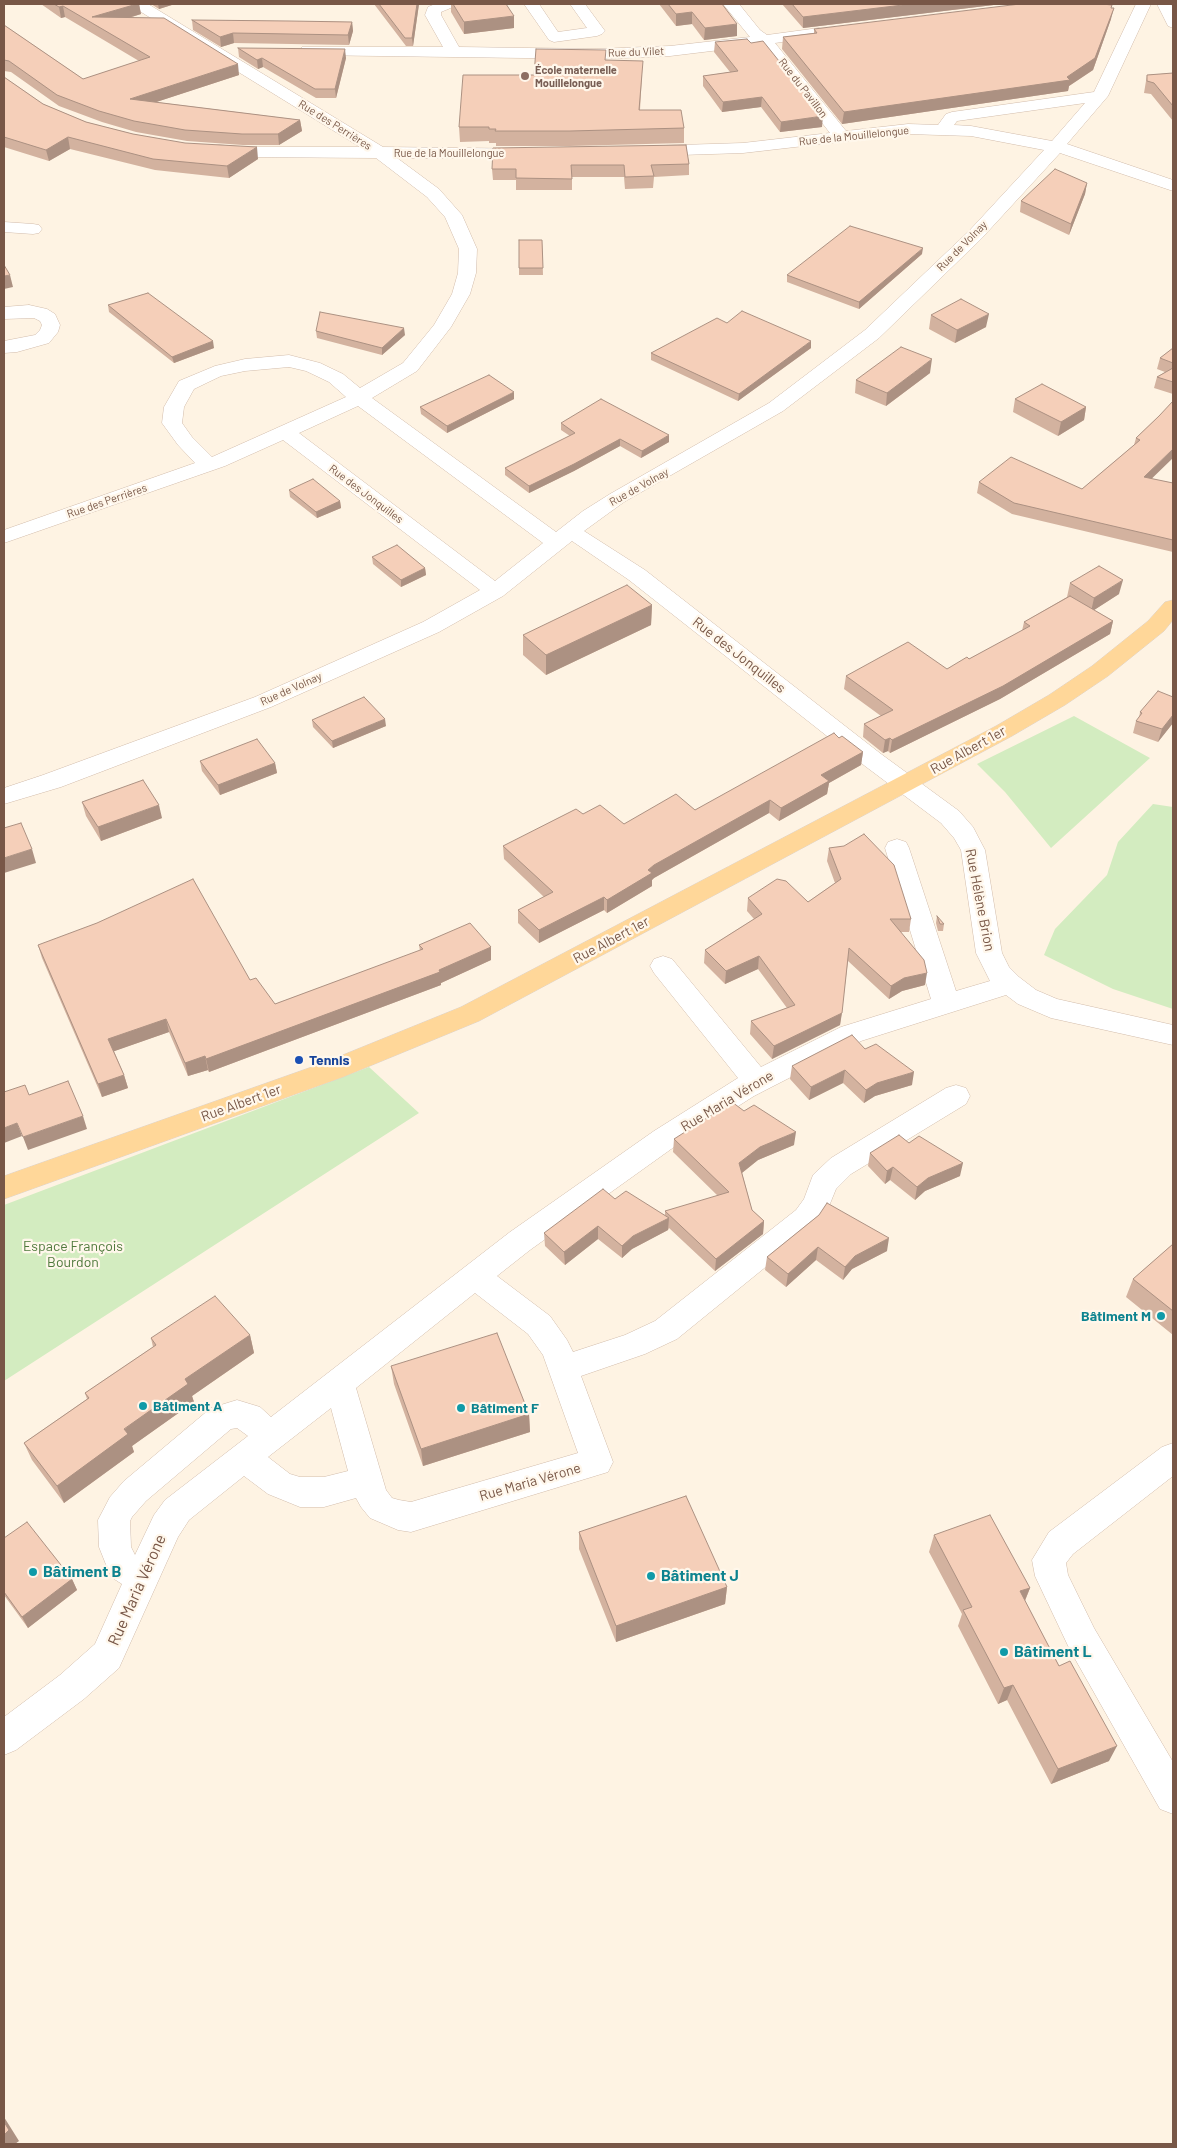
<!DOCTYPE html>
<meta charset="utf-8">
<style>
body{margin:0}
#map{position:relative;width:1177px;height:2148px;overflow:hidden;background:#fef3e3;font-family:Barlow,sans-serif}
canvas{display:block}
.frame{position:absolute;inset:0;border:5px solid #785747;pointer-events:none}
</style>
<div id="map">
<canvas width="1177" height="2148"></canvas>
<div class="frame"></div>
</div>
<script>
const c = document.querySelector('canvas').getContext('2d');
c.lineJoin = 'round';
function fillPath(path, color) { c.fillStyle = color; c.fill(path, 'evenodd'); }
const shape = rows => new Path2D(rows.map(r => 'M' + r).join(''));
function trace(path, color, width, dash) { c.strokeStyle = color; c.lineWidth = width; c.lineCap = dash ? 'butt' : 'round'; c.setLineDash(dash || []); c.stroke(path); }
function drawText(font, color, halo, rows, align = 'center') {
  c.font = font + ' Barlow,sans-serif'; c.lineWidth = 4.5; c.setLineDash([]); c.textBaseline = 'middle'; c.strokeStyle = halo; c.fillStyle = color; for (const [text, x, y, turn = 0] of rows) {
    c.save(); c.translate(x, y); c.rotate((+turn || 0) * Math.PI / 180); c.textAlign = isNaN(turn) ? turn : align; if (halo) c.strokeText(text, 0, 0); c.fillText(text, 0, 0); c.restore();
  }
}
const green = shape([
 [1074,716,1150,758,1051,848,1005,792,977,764],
 [1153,804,1173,807,1173,1009,1113,989,1044,955,1055,929,1107,875,1118,842],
 [369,1067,419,1113,4,1381,4,1205]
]);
const minor = shape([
 [131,4,148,4,383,147,537,149,539,153,537,157,531,158,397,158,439,189,462,215,477,249,476,273,470,294,451,327,417,371,372,398,556,532,583,511,610,494,769,403,865,330,970,230,1044,150,971,136,908,134,743,153,649,156,643,155,641,151,643,147,649,146,743,143,830,133,761,45,670,56,597,59,308,55,302,53,300,50,302,47,443,47,425,15,428,7,435,4,456,4,453,7,441,12,441,15,459,47,597,49,670,46,750,37,723,4,739,4,760,30,767,35,819,28,824,30,827,33,824,36,775,43,846,131,908,124,938,125,946,114,952,112,1094,92,1136,4,1151,4,1108,96,1067,144,1173,180,1173,191,1060,153,982,238,879,338,783,411,624,502,584,531,645,570,881,754,959,811,973,827,985,850,1002,953,1009,967,1019,977,1036,990,1057,999,1173,1025,1173,1045,1051,1018,1018,1004,1006,995,861,1041,754,1096,674,1147,530,1250,497,1276,550,1316,567,1340,573,1352,625,1335,655,1321,796,1210,804,1199,813,1175,831,1158,946,1088,956,1085,966,1088,970,1096,966,1104,851,1174,836,1189,827,1211,816,1226,677,1339,645,1354,581,1376,613,1462,608,1472,411,1532,398,1530,370,1518,361,1507,356,1498,324,1507,300,1507,268,1494,244,1476,189,1520,178,1537,119,1668,84,1699,16,1750,4,1755,4,1717,60,1675,95,1644,122,1584,111,1577,99,1547,98,1520,110,1497,124,1481,211,1408,237,1400,260,1407,271,1417,510,1232,654,1131,738,1078,654,973,650,966,654,959,663,956,672,959,761,1067,841,1027,931,999,885,848,888,842,897,839,906,842,909,848,956,991,990,981,976,953,961,850,954,838,941,823,865,766,629,580,572,541,503,596,439,632,271,707,61,787,4,804,4,788,43,775,255,697,423,622,480,590,283,440,225,466,4,543,4,530,195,463,178,445,162,423,164,407,179,381,215,366,245,359,289,355,320,363,343,374,360,388,403,363,434,325,452,294,458,273,459,249,445,217,427,197,376,158,243,157,213,154,211,150,213,146,219,145,243,147,360,147,133,7,131,4],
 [1085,103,1052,141,971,126,954,125,957,121,1085,103],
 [289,367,306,371,329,382,346,397,212,457,192,437,182,423,184,407,194,389,221,376,245,371,289,367],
 [358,406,543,543,495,581,299,433,358,406],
 [475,1293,528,1334,543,1355,578,1453,411,1502,399,1500,392,1498,386,1490,356,1388,475,1293],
 [331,1408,348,1471,324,1477,300,1477,290,1474,268,1457,331,1408],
 [237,1428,248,1436,165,1500,154,1515,135,1555,131,1547,130,1521,132,1517,146,1501,231,1429,237,1428],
 [524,4,539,4,558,32,587,28,570,4,585,4,605,31,602,34,597,36,554,42,549,40,524,4],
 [1157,4,1171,4,1173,8,1173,28,1168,26,1157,4],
 [4,222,33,224,39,225,42,229,39,233,33,234,4,232,4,222],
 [29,305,47,309,55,314,60,325,58,332,49,343,17,352,4,353,4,341,35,335,40,330,42,325,40,321,34,318,4,319,4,307,29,305],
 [1173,1443,1173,1476,1073,1554,1066,1563,1068,1575,1094,1628,1173,1762,1173,1814,1160,1809,1070,1650,1035,1576,1032,1560,1049,1532,1162,1447,1173,1443]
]);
const major = shape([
 [1173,600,1173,620,1164,631,1108,676,1065,705,1012,736,479,1021,343,1077,4,1199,4,1176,323,1063,461,1007,996,726,1049,695,1092,666,1148,621,1165,602,1173,600]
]);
const wall = shape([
 [41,4,139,4,141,14,129,18,239,75,156,102,300,120,302,131,279,145,243,145,187,141,136,132,102,122,59,106,11,72,4,71,4,25,83,79,139,61,65,17,61,18],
 [151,4,175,4,159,9],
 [374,4,419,4,413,46,406,46],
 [451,4,506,4,514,28,464,34,451,12],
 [659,4,722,4,737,36,704,40,692,24,676,26],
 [782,4,1002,4,803,28],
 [1111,8,1111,19,1093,70,1069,86,1068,91,842,124,782,49,783,37,814,33,814,29],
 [192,20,352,22,353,31,349,45,234,43,221,47,193,30],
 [715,42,822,127,780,132,761,107,722,112,703,86,703,76,730,72,714,52],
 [238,48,346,58,336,98,316,98,263,67,258,69,239,57],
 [606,60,642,75,640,110,684,128,684,143,570,146,496,146,496,143,489,143,489,141,460,142,459,127,534,75],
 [1173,73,1173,121,1151,94,1144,93,1147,75],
 [4,77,43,104,86,122,133,134,258,159,229,178,155,170,70,149,49,161,4,147],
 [686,145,689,164,689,175,654,177,653,188,625,189,624,177,572,177,572,190,516,190,516,180,493,180,492,169],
 [1087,183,1085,194,1069,235,1020,212,1021,201],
 [519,240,542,240,543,275,519,275],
 [922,254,859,309,787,282,787,275],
 [108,305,214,348,174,363,109,312],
 [931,315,986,327,955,343,929,329],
 [727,323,811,348,738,401,651,360,651,353],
 [316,331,405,335,382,355,317,338],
 [1173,348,1173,394,1154,388,1157,377,1165,372,1157,369,1160,358],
 [930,373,886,406,855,393,856,380],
 [514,399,447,433,421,414,420,407],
 [1015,399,1086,407,1084,420,1058,436,1013,412],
 [1159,416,1152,479,1173,483,1173,552,1012,514,977,493,979,482,1082,489,1134,445,1136,438],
 [561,423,669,442,641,458,620,446,574,471,529,493,505,475,505,468,570,436,561,430],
 [289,490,340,501,341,508,317,518,290,497],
 [372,557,425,568,426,575,401,587,373,564],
 [1070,583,1119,594,1094,610,1113,621,1110,634,1000,699,890,753,888,751,883,753,863,737,864,724,881,716,844,689,846,676,947,669,969,659,1022,631,1024,622,1067,597],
 [652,605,651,625,546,675,523,655,523,635],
 [1173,697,1173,723,1158,742,1133,733,1136,721,1139,718,1140,712],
 [312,720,386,726,333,748,313,727],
 [839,738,863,752,861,765,829,783,827,794,779,821,769,813,654,878,652,880,652,886,607,913,604,910,539,943,518,923,518,910,544,897,504,859,503,846,583,814,624,824,695,810],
 [200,761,275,763,277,773,220,795,202,771],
 [82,802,162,818,101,841,86,816],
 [829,848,911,919,909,932,901,932,925,985,902,991,889,999,848,961,840,1025,772,1059,750,1034,751,1021,787,1008,758,969,725,984,704,963,705,950,754,919,747,911,748,898,808,902,835,883,827,861],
 [937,916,944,924,943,931,938,931,936,923],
 [38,945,250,980,275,1004,420,951,419,945,491,947,491,960,441,983,441,985,209,1072,208,1070,188,1076,169,1032,114,1051,124,1075,128,1088,102,1097,42,958],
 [865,1049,912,1085,875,1096,864,1103,843,1083,809,1100,790,1079,792,1066],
 [744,1111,794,1145,758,1160,742,1173,752,1210,764,1221,763,1234,715,1271,669,1228,668,1230,632,1249,622,1258,598,1239,565,1265,545,1246,544,1233,615,1199,665,1215,665,1211,718,1196,673,1152,674,1139],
 [909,1143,960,1176,925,1191,915,1200,890,1180,885,1184,868,1166,870,1153],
 [819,1215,887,1251,852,1269,843,1280,816,1260,786,1287,765,1270,767,1257],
 [1173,1244,1173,1335,1126,1297,1133,1279],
 [250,1335,254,1353,192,1396,194,1402,132,1446,134,1452,64,1503,32,1460,24,1443,87,1399,85,1393,153,1347,151,1338],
 [391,1366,529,1414,530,1432,423,1466,394,1384],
 [579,1532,727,1587,725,1604,616,1642,579,1549],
 [934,1535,1030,1588,1025,1601,1109,1761,1051,1784,1007,1700,998,1704,958,1626,962,1614,929,1552],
 [4,1538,72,1579,77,1590,28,1628,4,1595]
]);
const shadedWall = shape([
 [137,4,139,4,141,14,98,27,92,17],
 [158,4,175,4,159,9],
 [417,4,419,4,413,46,412,38],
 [911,4,1002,4,803,28,803,17],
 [63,6,65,17,61,18,59,7],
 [1114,8,1111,19,1093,70,1069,86,1068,91,842,124,844,112,1067,77],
 [692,12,692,24,676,26,676,14],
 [514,16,514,28,464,34,464,22],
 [352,22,353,31,349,45,348,35],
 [737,24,737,36,704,40,705,28],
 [233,33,234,43,221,47,220,37],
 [345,49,346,58,336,98,335,89],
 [262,58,263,67,258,69,257,60],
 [238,64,239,75,132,110,130,99],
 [762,97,761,107,722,112,723,102],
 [823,116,822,127,780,132,781,122],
 [300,120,302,131,279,145,278,134],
 [68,137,70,149,49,161,46,150],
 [257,147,258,159,229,178,227,166],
 [1087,183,1085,194,1069,235,1071,224],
 [923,248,922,254,859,309,859,302],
 [10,275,13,287,4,289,4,276],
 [989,314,986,327,955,343,957,330],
 [404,328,405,335,382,355,382,348],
 [213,341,214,348,174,363,172,357],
 [811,341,811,348,738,401,739,394],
 [932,359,930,373,886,406,887,393],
 [514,392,514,399,447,433,447,426],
 [1086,407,1084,420,1058,436,1061,422],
 [669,435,669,442,641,458,642,451],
 [620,439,620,446,574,471,529,493,529,486],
 [1173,449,1173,458,1141,489,1144,477],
 [340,501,341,508,317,518,316,512],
 [425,568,426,575,401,587,401,580],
 [1123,580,1119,594,1091,612,1094,598],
 [652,605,651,625,546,675,546,655],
 [1113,621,1110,634,1000,699,890,753,892,740],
 [1173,715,1173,723,1158,742,1162,729],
 [385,719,386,726,333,748,332,741],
 [890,738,888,751,883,753,885,740],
 [863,752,861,765,829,783,827,794,779,821,781,808,821,775],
 [275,763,277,773,220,795,218,785],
 [770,800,769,813,654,878,652,880,652,886,607,913,607,900,648,870,654,865],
 [159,805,162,818,101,841,98,827],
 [32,849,36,863,4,873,4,858],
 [604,897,604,910,539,943,539,930],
 [491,947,491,960,441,983,441,985,209,1072,206,1059,439,970],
 [759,956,758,969,725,984,726,971],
 [927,973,925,985,902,991,889,999,891,986,904,978],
 [842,1013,840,1025,772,1059,774,1046],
 [166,1019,169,1032,112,1052,108,1039],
 [205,1056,208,1070,188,1076,185,1063],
 [845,1070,843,1083,809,1100,811,1087],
 [914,1072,912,1085,875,1096,864,1103,866,1090,877,1083],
 [124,1075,128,1088,102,1097,98,1084],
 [83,1116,87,1129,28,1150,23,1137],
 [17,1123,22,1136,4,1143,4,1128],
 [796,1132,794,1145,758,1160,738,1176,739,1163,760,1147],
 [963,1163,960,1176,925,1191,915,1200,917,1187,928,1178],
 [893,1167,890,1180,885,1184,887,1171],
 [669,1218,668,1230,632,1249,622,1258,622,1246,633,1236],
 [764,1221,763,1234,715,1271,716,1259],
 [598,1226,598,1239,565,1265,564,1252],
 [889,1238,887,1251,852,1269,843,1280,845,1267,855,1256],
 [818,1247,816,1260,786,1287,788,1274],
 [250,1335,254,1353,192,1396,194,1402,132,1446,134,1452,64,1503,57,1486,185,1379],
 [529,1414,530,1432,423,1466,421,1449],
 [72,1579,77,1590,28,1628,22,1617],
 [727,1587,725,1604,616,1642,616,1626],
 [1030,1588,1023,1605,1020,1591],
 [1013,1685,1007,1700,998,1704,1004,1688],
 [1117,1746,1109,1761,1051,1784,1058,1769],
 [4,2117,19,2141,15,2144,4,2144]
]);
const building = shape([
 [54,4,137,4,92,17,164,18,238,64,130,99,300,120,278,134,242,134,185,130,134,121,99,111,57,95,9,61,4,60,4,25,83,79,150,57,63,6,59,7,54,4],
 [379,4,417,4,412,38,405,38,379,4],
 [453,4,506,4,514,16,464,22,453,4],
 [668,4,722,4,737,24,705,28,692,12,676,14,668,4],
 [792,4,911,4,803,17,792,4],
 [1020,4,1102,4,1112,5,1111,8,1114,8,1095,58,1067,77,1070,80,844,112,783,37,817,33,814,29,1020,4],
 [192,20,290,21,352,22,348,35,233,33,220,37,192,20],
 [747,39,751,43,763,41,823,116,781,122,762,97,723,102,703,76,738,71,715,42,747,39],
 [238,48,345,49,335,89,315,89,262,58,257,60,238,48],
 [536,49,606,50,605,60,643,61,639,110,681,110,684,128,570,131,495,131,496,129,489,129,489,127,459,127,463,75,534,75,536,49],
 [1173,73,1173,106,1154,83,1147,81,1147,75,1173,73],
 [4,77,43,104,86,122,133,134,185,143,257,147,227,166,153,159,68,137,46,150,4,137,4,77],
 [686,145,689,164,651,165,654,176,625,177,624,165,571,165,572,179,516,178,516,169,492,169,493,148,686,145],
 [1055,169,1087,183,1071,224,1021,201,1055,169],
 [850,226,923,248,859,302,787,275,850,226],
 [519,240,542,240,543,268,519,268,519,240],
 [4,265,10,275,4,276,4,265],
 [148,293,213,341,172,357,108,305,148,293],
 [961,299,989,314,957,330,931,315,961,299],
 [742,311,811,341,739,394,651,353,717,318,727,323,742,311],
 [320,312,404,328,382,348,316,331,320,312],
 [901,347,932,359,887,393,856,380,901,347],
 [1173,348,1173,363,1160,358,1173,348],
 [1173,368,1173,382,1157,377,1173,368],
 [489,375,514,392,447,426,420,407,489,375],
 [1042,384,1086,407,1061,422,1015,399,1042,384],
 [601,399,669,435,642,451,620,439,574,464,529,486,505,468,575,433,561,423,601,399],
 [1173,401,1173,449,1144,477,1173,483,1173,540,1014,503,979,482,1011,457,1082,489,1140,440,1136,438,1159,416,1173,401],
 [313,479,340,501,316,512,289,490,313,479],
 [397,545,425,568,401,580,372,557,397,545],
 [1099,566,1123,580,1094,598,1070,583,1099,566],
 [627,585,652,605,546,655,523,635,627,585],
 [1070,596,1113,621,1003,686,892,740,890,738,885,740,864,724,893,710,846,676,908,642,947,669,967,657,969,659,1030,626,1024,622,1070,596],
 [1158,691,1173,697,1173,715,1162,729,1136,721,1142,713,1140,712,1158,691],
 [364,697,385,719,332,741,312,720,364,697],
 [834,733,839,738,842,736,863,752,821,775,829,781,781,808,770,800,654,865,648,870,652,873,607,900,604,897,539,930,518,910,553,892,503,846,576,809,583,814,600,805,624,824,676,794,695,810,834,733],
 [257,739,275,763,218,785,200,761,257,739],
 [143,780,159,805,98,827,82,802,143,780],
 [21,823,32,849,4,858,4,828,21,823],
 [864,834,894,865,911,919,890,919,924,960,927,973,904,978,891,986,849,948,842,1013,774,1046,751,1021,795,1005,759,956,726,971,705,950,762,914,748,898,777,879,786,881,808,902,841,879,829,848,844,846,864,834],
 [193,879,250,980,256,978,275,1004,423,949,419,945,470,923,491,947,439,970,440,972,206,1059,205,1056,185,1063,166,1019,108,1039,124,1075,98,1084,38,945,97,923,193,879],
 [937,916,944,924,940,924,937,916],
 [852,1035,865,1049,876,1044,914,1072,877,1083,866,1090,845,1070,811,1087,792,1066,852,1035],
 [68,1081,83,1116,23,1137,17,1123,4,1128,4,1092,25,1085,29,1095,68,1081],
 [732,1102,744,1111,754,1105,796,1132,760,1147,739,1163,752,1210,764,1221,716,1259,665,1211,729,1192,674,1139,732,1102],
 [899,1135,909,1143,919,1136,963,1163,928,1178,917,1187,893,1167,887,1171,870,1153,899,1135],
 [603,1189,615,1199,626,1191,669,1218,633,1236,622,1246,598,1226,564,1252,544,1233,603,1189],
 [827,1203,889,1238,855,1256,845,1267,818,1247,788,1274,767,1257,819,1215,827,1203],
 [1173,1244,1173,1311,1133,1279,1173,1244],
 [215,1296,250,1335,185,1379,188,1384,124,1429,128,1434,57,1486,24,1443,89,1398,85,1393,156,1345,151,1338,215,1296],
 [497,1333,529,1414,421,1449,391,1366,497,1333],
 [686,1496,727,1587,616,1626,579,1532,686,1496],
 [990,1515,1030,1588,1020,1591,1059,1666,1070,1661,1117,1746,1058,1769,1013,1685,1004,1688,963,1610,972,1607,934,1535,990,1515],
 [27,1522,72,1579,22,1617,4,1592,4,1538,27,1522],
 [4,2122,9,2130,4,2135,4,2122]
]);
const markers = [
 [525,76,5,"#8d6e63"],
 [299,1060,5,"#1a4fb4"],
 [1161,1316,5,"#0f9aa8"],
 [143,1406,5,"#0f9aa8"],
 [461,1408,5,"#0f9aa8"],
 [33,1572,5,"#0f9aa8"],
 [651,1576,5,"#0f9aa8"],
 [1004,1652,5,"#0f9aa8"]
];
const farStreetnames = [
 ["Rue du Vilet",636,52,-2],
 ["Rue du Pavillon",803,88,52],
 ["Rue des Perrières",335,125,32],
 ["Rue de la Mouillelongue",854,136,-6],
 ["Rue de la Mouillelongue",449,153],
 ["Rue de Volnay",962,246,-45],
 ["Rue de Volnay",639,487,-29],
 ["Rue des Jonquilles",366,494,37],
 ["Rue des Perrières",107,501,-19],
 ["Rue de Volnay",291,689,-24]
];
const farEducationnames = [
 ["École maternelle",535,70],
 ["Mouillelongue",535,83]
];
const streetNames = [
 ["Rue des Jonquilles",739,655,38],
 ["Rue Albert 1er",968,750,-29],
 ["Rue Hélène Brion",980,900,79],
 ["Rue Albert 1er",611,940,-28],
 ["Rue Maria Vérone",727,1101,-31],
 ["Rue Albert 1er",241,1103,-20],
 ["Rue Maria Vérone",530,1482,-16]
];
const transitNames = [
 ["Tennis",309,1060]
];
const parkNames = [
 ["Espace François",73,1246],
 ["Bourdon",73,1262]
];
const cultureNames = [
 ["Bâtiment M",1151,1316,"right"],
 ["Bâtiment A",153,1406],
 ["Bâtiment F",471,1408]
];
const nearCulturenames = [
 ["Bâtiment B",43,1572],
 ["Bâtiment J",661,1576],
 ["Bâtiment L",1014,1652]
];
const nearStreetnames = [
 ["Rue Maria Vérone",137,1590,-66]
];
fillPath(green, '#d3ecc0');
trace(minor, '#d2bcab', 1);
trace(major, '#dcd3cf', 1);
fillPath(minor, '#fff');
fillPath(major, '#ffd799');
fillPath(wall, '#d3b29f');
fillPath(shadedWall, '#ac9182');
fillPath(building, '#f5cfb9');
trace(building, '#ac9182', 1);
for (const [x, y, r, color] of markers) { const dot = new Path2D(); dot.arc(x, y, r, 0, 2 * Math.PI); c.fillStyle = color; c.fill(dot); trace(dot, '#fff7eb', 2); }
drawText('11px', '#785747', '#fff7eb', farStreetnames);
drawText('bold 11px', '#785e54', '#fff7eb', farEducationnames, 'left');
drawText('14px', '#785747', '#fff7eb', streetNames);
drawText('bold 14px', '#164399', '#fff7eb', transitNames, 'left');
drawText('14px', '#4f793c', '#fff7eb', parkNames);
drawText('bold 14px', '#0d838f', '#fff7eb', cultureNames, 'left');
drawText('bold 16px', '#0d838f', '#fff7eb', nearCulturenames, 'left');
drawText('16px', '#785747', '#fff7eb', nearStreetnames);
</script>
